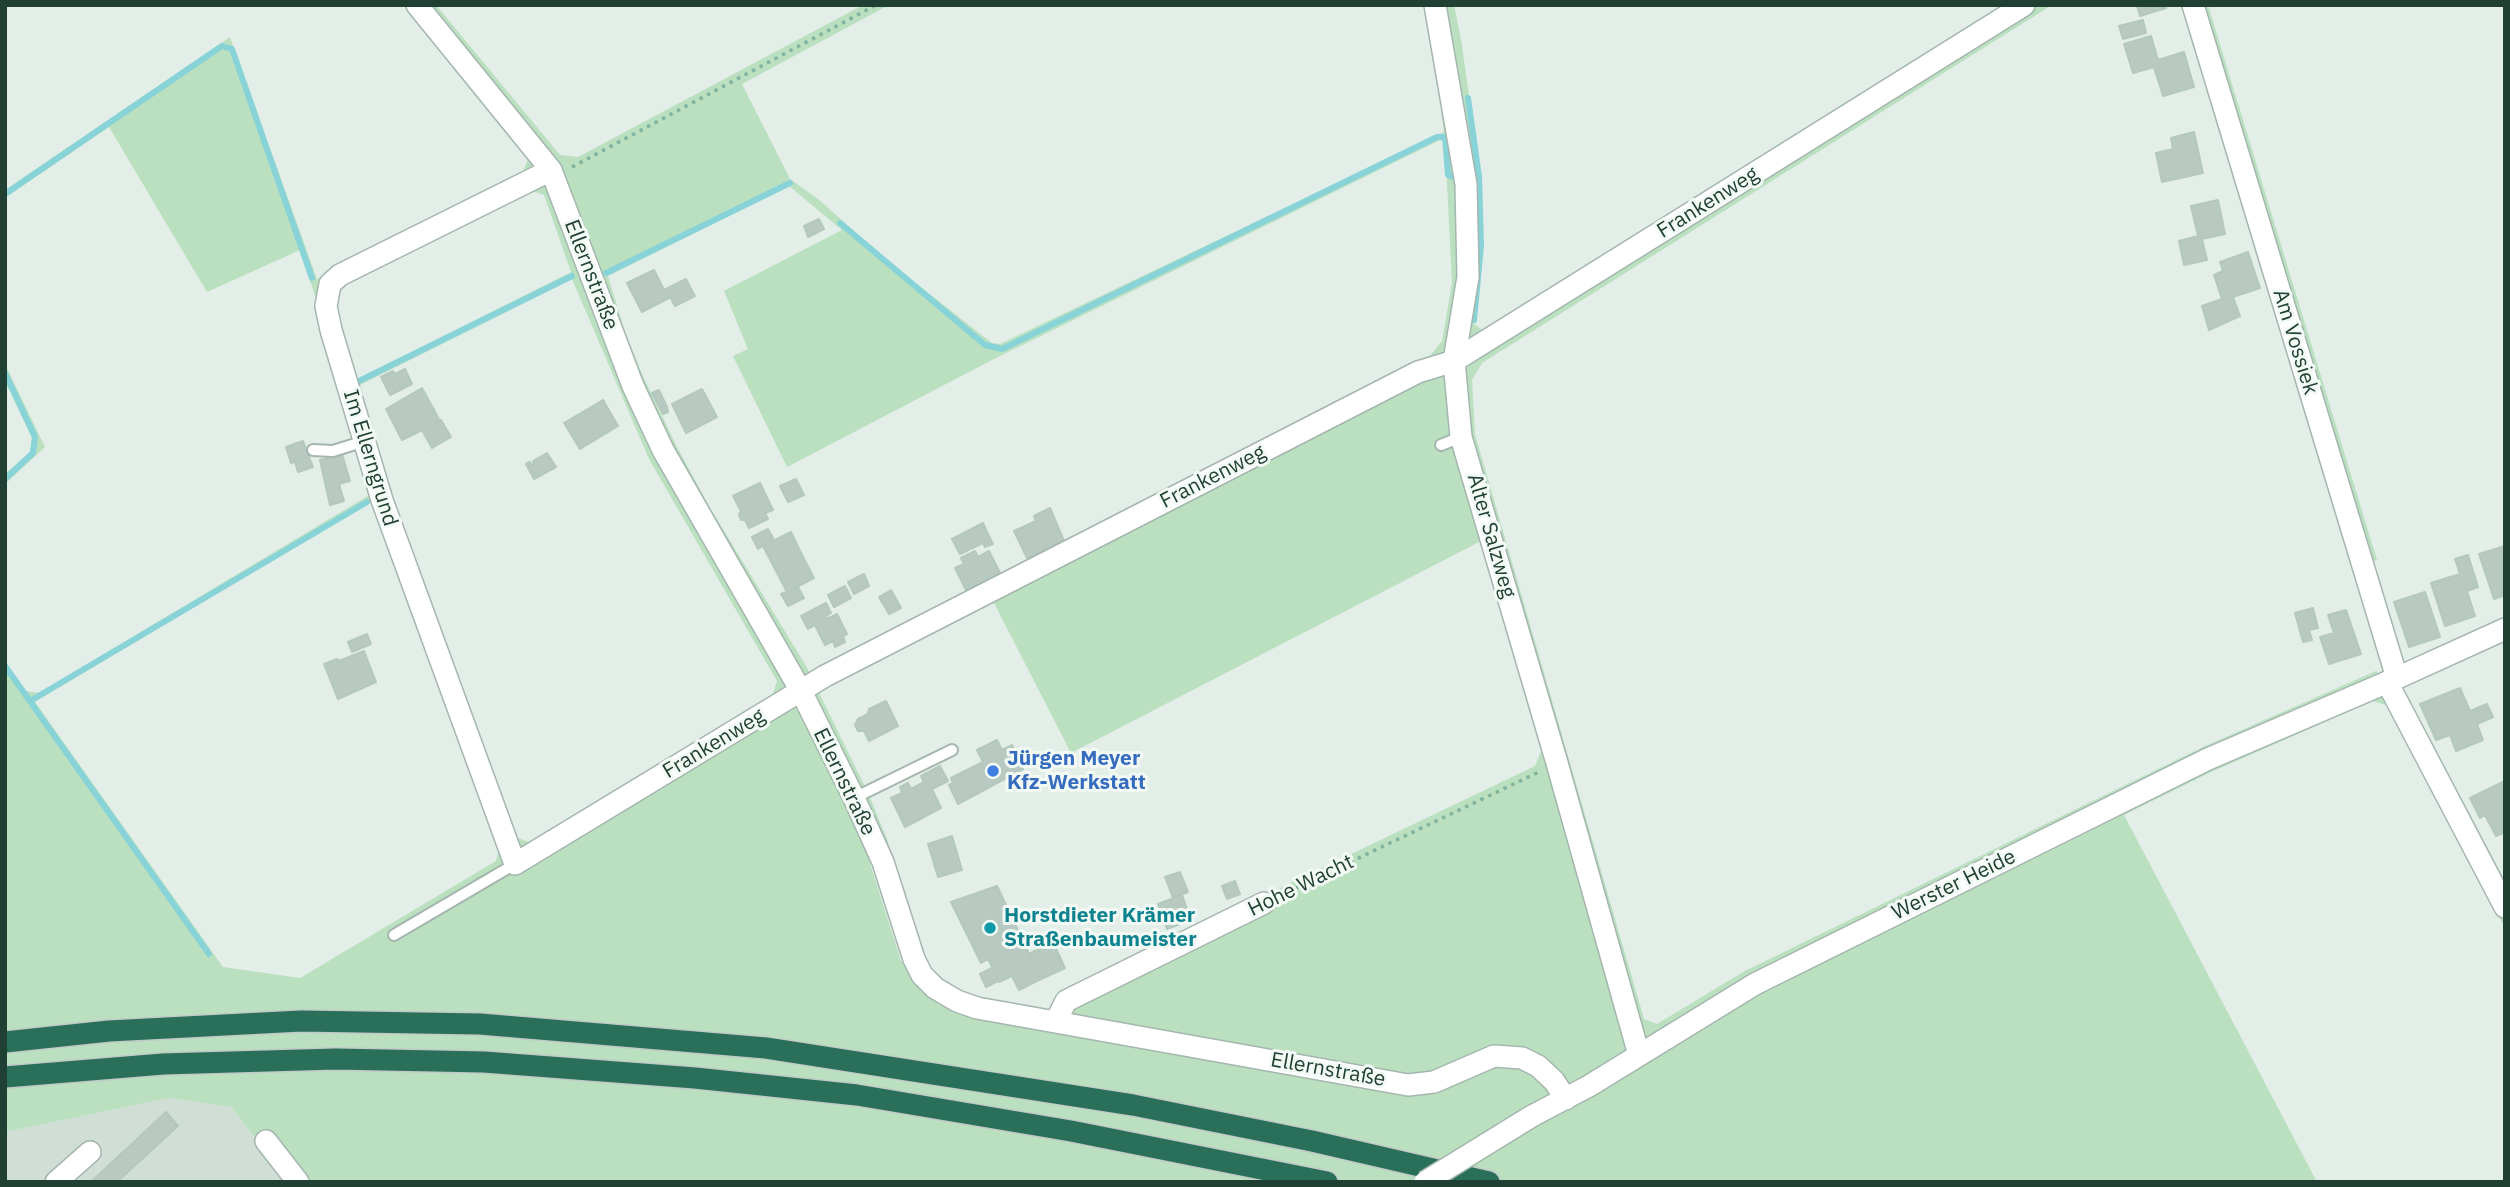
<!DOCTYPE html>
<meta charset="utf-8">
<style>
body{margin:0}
#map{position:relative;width:2510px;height:1187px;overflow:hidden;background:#e2eee7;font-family:"IBM Plex Sans",sans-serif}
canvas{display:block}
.frame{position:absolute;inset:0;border:7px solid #214034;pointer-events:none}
</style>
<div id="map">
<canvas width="2510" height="1187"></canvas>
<div class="frame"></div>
</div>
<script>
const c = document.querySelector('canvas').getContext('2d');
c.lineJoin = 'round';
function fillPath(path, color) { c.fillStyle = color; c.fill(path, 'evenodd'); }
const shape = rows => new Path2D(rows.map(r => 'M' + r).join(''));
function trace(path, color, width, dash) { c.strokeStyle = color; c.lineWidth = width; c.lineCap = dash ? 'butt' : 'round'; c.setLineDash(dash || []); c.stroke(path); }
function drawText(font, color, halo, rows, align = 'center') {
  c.font = font + ' "IBM Plex Sans",sans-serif'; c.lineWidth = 6; c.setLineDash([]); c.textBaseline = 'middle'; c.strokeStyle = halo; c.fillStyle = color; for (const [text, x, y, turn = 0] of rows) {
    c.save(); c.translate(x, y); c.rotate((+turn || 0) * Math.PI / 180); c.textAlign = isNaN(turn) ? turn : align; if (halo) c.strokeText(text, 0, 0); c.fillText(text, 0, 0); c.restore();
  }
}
const built = shape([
 [169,1098,231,1107,290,1182,5,1182,5,1132]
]);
const green = shape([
 [406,5,436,5,560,155,578,157,863,5,889,5,742,84,790,179,818,199,889,262,992,343,1000,344,1444,132,1432,40,1425,5,1454,5,1461,39,1480,174,1480,288,1474,324,1484,331,2002,5,2052,5,1482,363,1472,380,1475,434,1644,1019,1657,1024,1743,972,2203,747,2376,671,2408,697,2505,881,2505,928,2389,706,2373,701,2209,773,2124,815,2317,1182,290,1182,231,1107,169,1098,5,1132,5,661,26,691,39,693,371,494,315,296,300,250,207,292,109,127,5,198,5,190,230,37,317,279,522,174,528,159],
 [1440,140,1445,142,1452,283,1442,341,1430,356,1104,525,993,601,1071,753,1481,541,1542,749,1535,766,1253,901,1102,977,1051,1030,955,1010,939,1004,901,961,867,854,889,844,869,795,806,666,709,506,676,445,642,374,625,332,608,276,789,186,842,230,724,291,748,349,733,356,787,467,994,359],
 [530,190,544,195,571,272,356,380,334,302,341,285],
 [572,279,649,459,777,681,772,697,529,842,515,837,388,494,358,386],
 [373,500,500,845,496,861,300,978,223,967,35,702],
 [2184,5,2208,5,2377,560,2356,566],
 [5,364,45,447,5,484,5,474,30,452,32,438,5,381]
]);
const stream = shape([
 [1468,98,1479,177,1481,246,1474,320],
 [5,194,222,46,232,49,312,278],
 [840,223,985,345,1002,349,1437,137,1445,137,1448,175,1453,177],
 [606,273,790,183],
 [5,373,35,437,33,453,5,479],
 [354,378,355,383,572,276],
 [5,666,209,954],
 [30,701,367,502]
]);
const building = shape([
 [2137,5,2165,5,2166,8,2140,16,2137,5],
 [2143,20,2146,33,2123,39,2119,26,2143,20],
 [2151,36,2158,60,2184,52,2194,87,2163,96,2154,67,2133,73,2124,44,2151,36],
 [2194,132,2203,173,2162,182,2156,153,2173,149,2171,138,2194,132],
 [2218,200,2225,234,2202,239,2207,260,2184,265,2179,241,2198,236,2191,206,2218,200],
 [819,219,824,229,808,237,804,226,819,219],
 [2248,252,2260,288,2233,297,2240,316,2209,330,2202,306,2222,299,2214,275,2223,271,2220,262,2248,252],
 [654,270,664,290,686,279,690,287,642,312,627,283,654,270],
 [690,287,695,296,675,306,670,297,690,287],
 [405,369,412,384,402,389,395,374,405,369],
 [393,371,402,389,390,395,381,377,393,371],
 [422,388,440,421,402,440,386,409,422,388],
 [702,389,717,417,686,433,672,404,702,389],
 [659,390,667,407,668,412,663,414,652,393,659,390],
 [603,400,618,426,580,449,564,423,603,400],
 [441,420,451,437,432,448,422,430,441,420],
 [303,441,309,457,291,463,286,447,303,441],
 [547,453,556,467,534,479,526,464,530,462,531,465,534,464,533,461,547,453],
 [342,454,350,481,339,484,344,501,330,505,320,460,342,454],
 [309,457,313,467,298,472,295,462,309,457],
 [796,479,804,495,788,502,780,486,796,479],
 [760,483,773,510,765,513,768,519,749,528,745,520,741,520,739,514,741,511,733,496,760,483],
 [1050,508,1064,541,1027,558,1014,531,1036,521,1034,516,1050,508],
 [983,523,986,530,978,533,983,543,960,554,952,539,983,523],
 [768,529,774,540,758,549,752,537,768,529],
 [986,530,993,544,985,547,978,533,986,530],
 [791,532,802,555,775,569,763,546,791,532],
 [2505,546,2505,595,2494,599,2479,554,2505,546],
 [975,551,978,557,989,551,1002,577,990,583,988,579,966,590,955,568,964,564,961,558,975,551],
 [802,555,814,578,787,592,775,569,802,555],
 [2468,555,2478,587,2467,591,2475,616,2445,626,2431,583,2460,574,2455,559,2468,555],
 [864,574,869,586,854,594,848,582,864,574],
 [845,586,851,598,834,607,828,595,845,586],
 [798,587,804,598,788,606,781,594,798,587],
 [891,590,901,608,889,614,879,597,891,590],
 [2425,592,2440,637,2409,647,2394,602,2425,592],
 [826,603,831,613,826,616,827,619,837,614,847,634,843,636,845,642,835,647,833,641,825,645,815,625,808,629,801,616,826,603],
 [2313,608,2318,628,2309,630,2312,640,2303,642,2295,613,2313,608],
 [2346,610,2361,654,2329,664,2320,637,2334,633,2328,615,2346,610],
 [367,634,371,644,352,652,348,642,367,634],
 [364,651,376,682,338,699,324,664,337,659,339,661,364,651],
 [2460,688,2470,711,2487,704,2493,717,2477,724,2483,740,2456,751,2450,735,2436,740,2420,704,2460,688],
 [886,701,898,726,869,741,864,731,858,731,855,725,858,719,868,714,869,709,886,701],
 [997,740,1002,750,1012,745,1023,769,958,804,949,785,953,783,951,778,983,762,977,750,997,740],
 [940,766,948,781,928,791,921,776,940,766],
 [2505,781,2505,832,2496,836,2485,815,2480,818,2470,798,2505,781],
 [924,782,928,791,932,789,941,808,905,827,891,798,902,793,900,787,908,783,911,789,924,782],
 [952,836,962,870,938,877,928,844,952,836],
 [1180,872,1188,892,1173,898,1165,877,1180,872],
 [1235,881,1240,894,1227,899,1222,886,1235,881],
 [997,886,1041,979,1019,990,1012,976,999,982,988,959,981,963,951,902,997,886],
 [1182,895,1191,920,1167,929,1158,904,1182,895],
 [1053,942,1065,968,1041,979,1029,954,1053,942],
 [992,968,998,981,986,987,980,974,992,968],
 [166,1112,178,1126,117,1182,91,1182,166,1112]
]);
const path = shape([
 [572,167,876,5],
 [1281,895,1539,772]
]);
const lane = shape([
 [1441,445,1461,437],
 [313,450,333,451,365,441],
 [854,798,952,750],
 [394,935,515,864]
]);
const street = shape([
 [417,5,551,170,633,386,663,450,801,691,854,798,883,862,914,959,922,975,935,988,957,1001,977,1008,1408,1085,1434,1082,1494,1056,1522,1058,1538,1066,1554,1081,1566,1099],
 [1435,5,1466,184,1468,277,1454,361,1461,437,1557,763,1639,1055],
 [2193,5,2397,678],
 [551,170,340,275,330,284,326,306,331,330,382,500,515,864,825,676,1418,372,1454,361,2024,5],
 [2387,682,2505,907],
 [1056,1021,1066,1001,1264,903],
 [1532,1116,1589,1086,1755,984,2208,759,2397,678,2505,629],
 [266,1141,298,1182],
 [56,1182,90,1152]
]);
const highway = shape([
 [5,1042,109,1031,301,1021,480,1024,766,1048,1133,1105,1312,1141,1489,1182],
 [5,1077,163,1064,336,1059,484,1062,695,1078,857,1095,1071,1131,1327,1182]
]);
const streetBridge = shape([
 [1425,1182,1532,1116]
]);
const markers = [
 [993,771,7,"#3f7fe0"],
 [990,928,7,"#0f9aa8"]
];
const streetNames = [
 ["Frankenweg",1708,203,-32],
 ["Ellernstraße",591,275,69],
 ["Am Vossiek",2295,342,73],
 ["Im Ellerngrund",370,458,73],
 ["Frankenweg",1213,477,-27],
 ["Alter Salzweg",1491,536,74],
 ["Frankenweg",714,744,-31],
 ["Ellernstraße",844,782,64],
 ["Werster Heide",1954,885,-26],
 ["Hohe Wacht",1301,886,-26],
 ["Ellernstraße",1328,1070,10]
];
const shopNames = [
 ["Jürgen Meyer",1007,759],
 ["Kfz-Werkstatt",1007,783]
];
const cultureNames = [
 ["Horstdieter Krämer",1004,916],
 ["Straßenbaumeister",1004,940]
];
fillPath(built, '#d0ded6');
fillPath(green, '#bae0c0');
trace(stream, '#87d3d7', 6);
fillPath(building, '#b7c9c0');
trace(building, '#b4c8be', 2);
trace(lane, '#a4b6ae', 14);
trace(street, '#a4b6ae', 24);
trace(highway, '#c1cac6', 24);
trace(path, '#80b49e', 3.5, [3.5, 5]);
trace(lane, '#fff', 10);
trace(street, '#fff', 21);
trace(highway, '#2a6f59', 21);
trace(streetBridge, '#a4b6ae', 24, []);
trace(streetBridge, '#fff', 21);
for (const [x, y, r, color] of markers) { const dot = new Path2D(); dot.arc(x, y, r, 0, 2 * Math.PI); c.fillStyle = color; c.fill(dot); trace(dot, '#f3faf6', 2.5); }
drawText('21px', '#214034', '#f3faf6', streetNames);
drawText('bold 21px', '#366cbe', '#f3faf6', shopNames, 'left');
drawText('bold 21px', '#0d838f', '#f3faf6', cultureNames, 'left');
</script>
